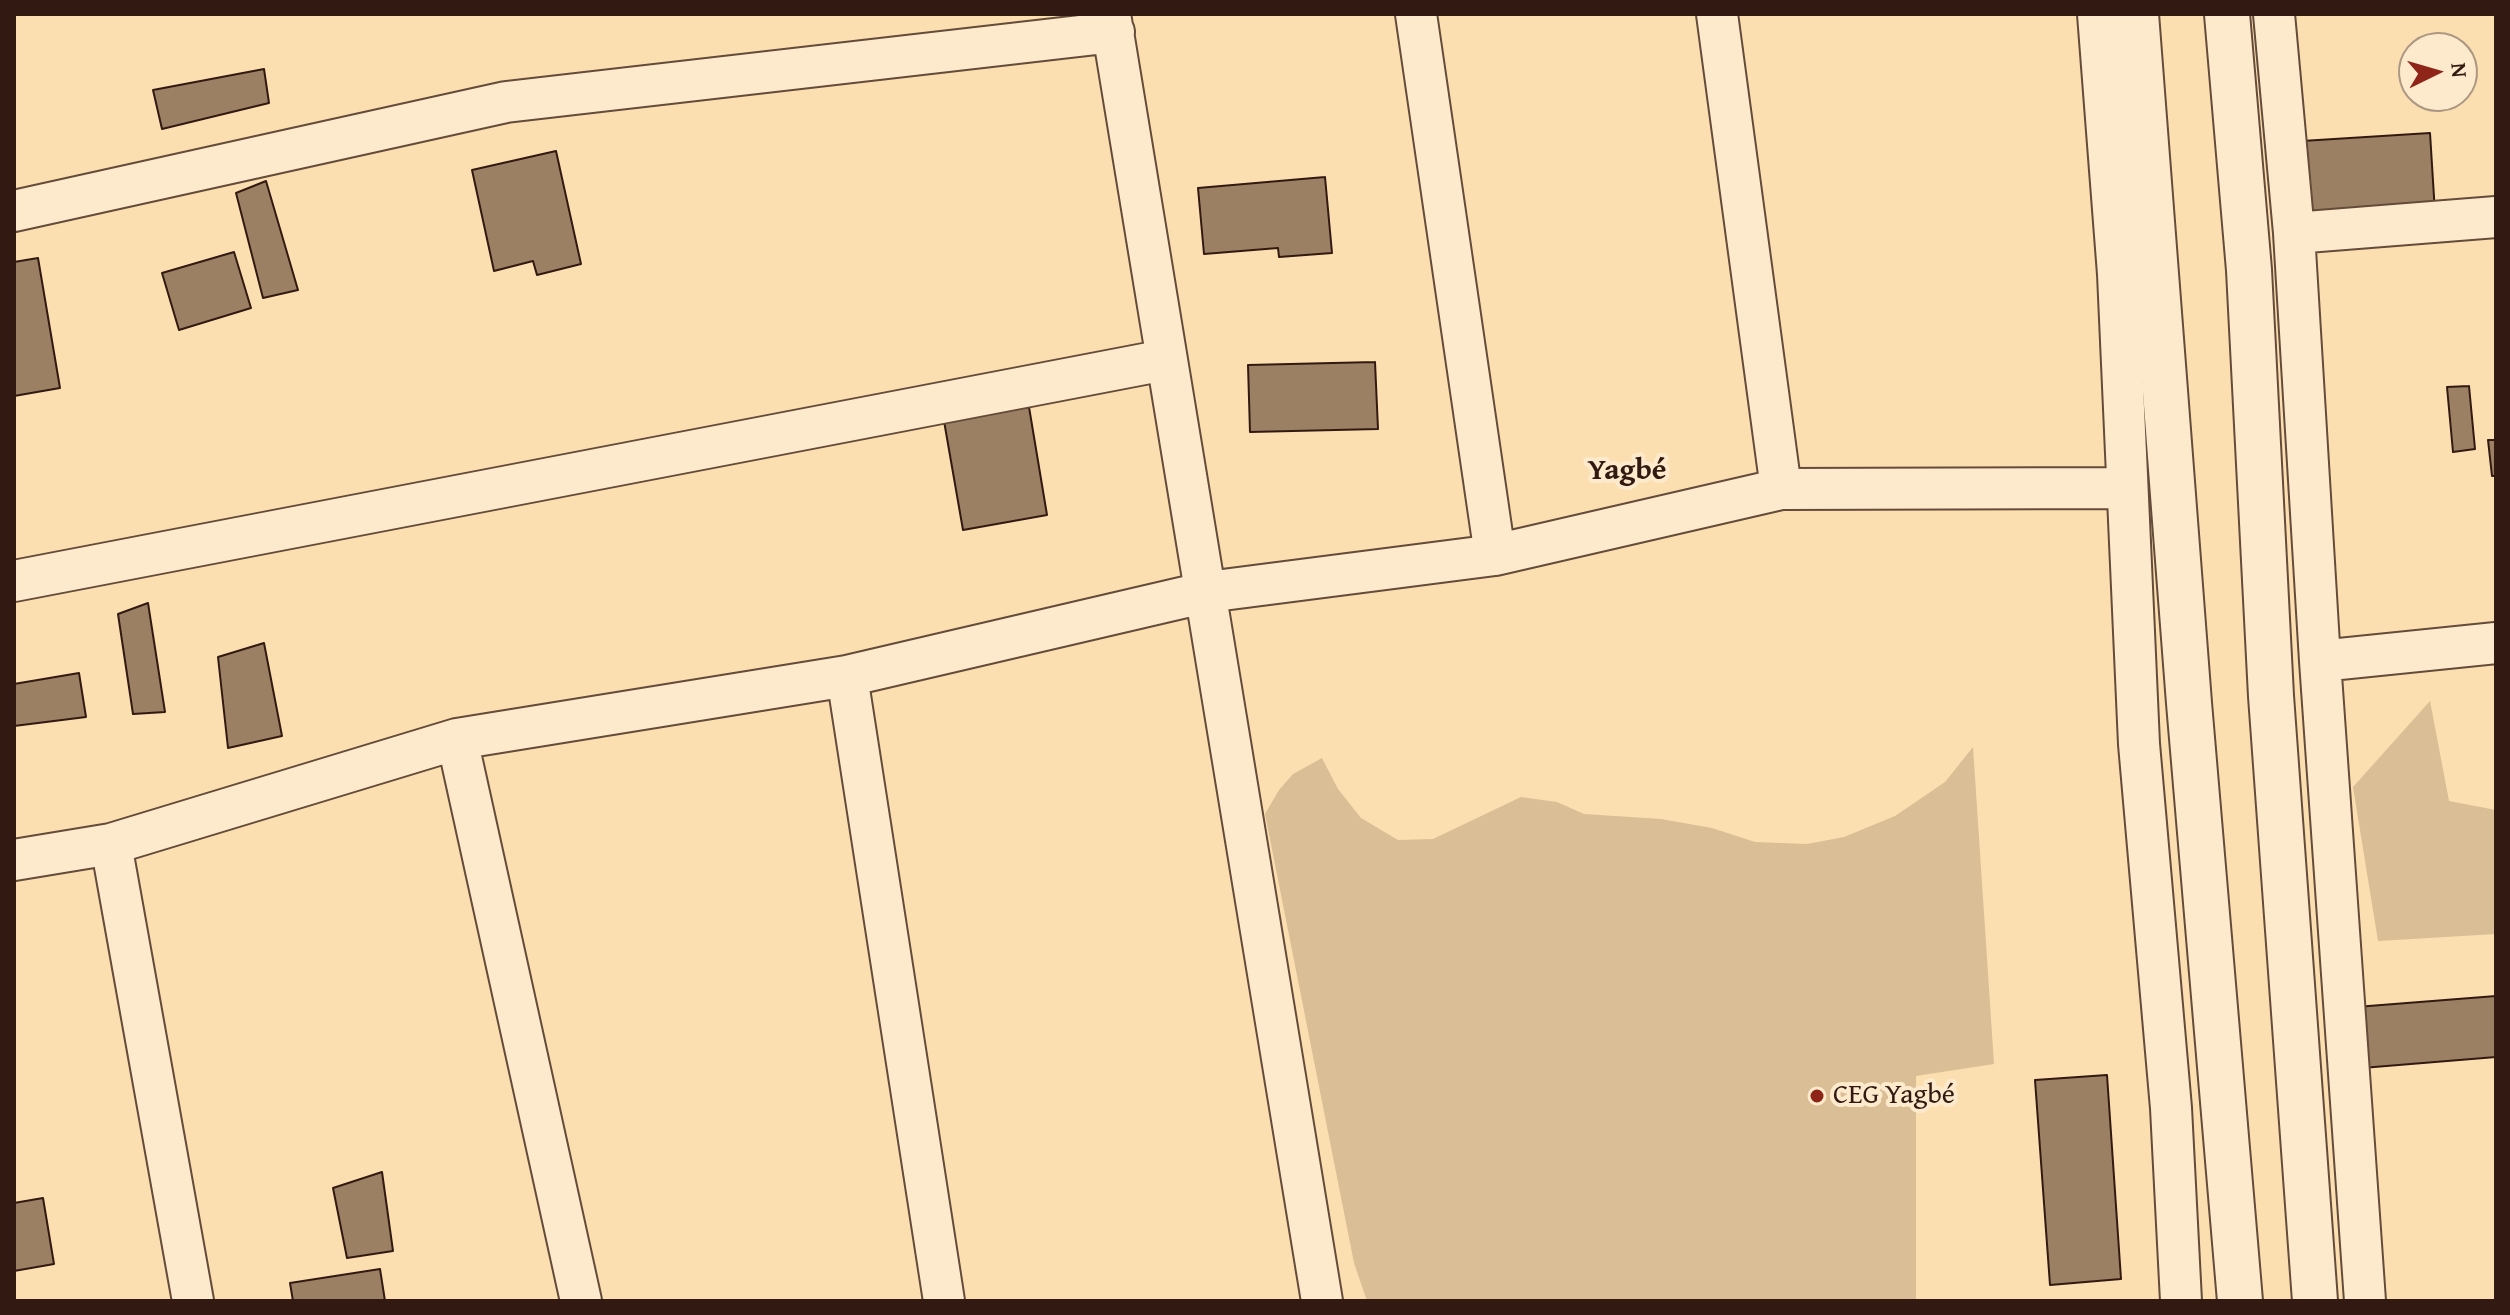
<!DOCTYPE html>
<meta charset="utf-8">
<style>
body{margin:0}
#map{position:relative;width:2510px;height:1315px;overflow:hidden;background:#fcdfb0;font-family:"Gentium Book Plus",serif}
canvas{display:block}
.frame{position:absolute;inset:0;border:16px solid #321a12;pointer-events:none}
.north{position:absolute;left:2398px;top:32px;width:80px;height:80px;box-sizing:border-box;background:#fdeacc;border:2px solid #ac9782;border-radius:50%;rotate:85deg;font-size:22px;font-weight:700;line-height:32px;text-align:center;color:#321a12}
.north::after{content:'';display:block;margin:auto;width:28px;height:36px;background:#8f2418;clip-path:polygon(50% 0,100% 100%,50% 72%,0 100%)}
</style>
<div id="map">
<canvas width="2510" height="1315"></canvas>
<div class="frame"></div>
<div class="north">N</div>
</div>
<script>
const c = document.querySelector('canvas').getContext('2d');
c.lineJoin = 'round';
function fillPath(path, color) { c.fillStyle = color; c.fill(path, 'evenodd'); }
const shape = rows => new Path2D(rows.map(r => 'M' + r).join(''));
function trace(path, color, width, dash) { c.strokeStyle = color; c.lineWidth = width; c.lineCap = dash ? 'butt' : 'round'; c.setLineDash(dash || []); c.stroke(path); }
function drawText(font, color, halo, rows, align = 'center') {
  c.font = font + ' "Gentium Book Plus",serif'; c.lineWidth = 8; c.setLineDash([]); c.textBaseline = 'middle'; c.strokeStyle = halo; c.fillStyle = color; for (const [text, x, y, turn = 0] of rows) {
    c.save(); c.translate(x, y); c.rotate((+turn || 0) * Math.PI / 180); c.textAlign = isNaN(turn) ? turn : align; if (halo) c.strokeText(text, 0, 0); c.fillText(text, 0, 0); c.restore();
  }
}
const green = shape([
 [2430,701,2449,801,2496,810,2496,934,2378,941,2353,787],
 [1973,747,1994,1064,1916,1076,1916,1301,1367,1301,1354,1263,1265,814,1279,790,1293,774,1322,758,1338,789,1361,818,1398,840,1433,839,1521,797,1557,802,1584,814,1661,819,1712,828,1755,842,1807,844,1844,837,1895,816,1945,782]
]);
const building = shape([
 [264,69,269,103,162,129,153,90,264,69],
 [2430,133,2435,213,2308,221,2302,141,2430,133],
 [556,151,581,264,537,275,533,261,494,271,472,170,556,151],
 [1325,177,1332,253,1279,257,1278,248,1204,254,1198,188,1325,177],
 [266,181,298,290,263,298,236,193,266,181],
 [234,252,251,308,179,330,162,273,234,252],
 [38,258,60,388,14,396,14,262,38,258],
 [1375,362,1378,429,1250,432,1248,365,1375,362],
 [2469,386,2475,449,2453,452,2447,387,2469,386],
 [1029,407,1047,515,963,530,944,421,1029,407],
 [2488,440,2496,440,2496,476,2492,476,2488,440],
 [148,603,165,712,133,714,118,614,148,603],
 [264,643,282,736,228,748,218,657,264,643],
 [79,673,86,717,14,726,14,684,79,673],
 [2496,996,2496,1057,2362,1068,2356,1007,2496,996],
 [2107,1075,2121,1279,2050,1285,2035,1080,2107,1075],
 [382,1172,393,1251,347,1258,333,1188,382,1172],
 [43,1198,54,1264,14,1271,14,1203,43,1198],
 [380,1269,385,1301,293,1301,290,1283,380,1269]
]);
const minor = shape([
 [1110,14,1322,1301],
 [1416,14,1495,555],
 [1717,14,1781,489],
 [2098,14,2118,274,2139,744,2171,1108,2181,1301],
 [2274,14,2294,233,2320,661,2365,1301],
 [14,211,506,102,1114,32],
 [2294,233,2496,217],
 [14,581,1165,360],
 [2320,661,2496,643],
 [847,676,944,1301],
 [457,739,581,1301],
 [111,844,193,1301],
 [14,860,111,844,457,739,847,676,1207,592,1495,555,1781,489,2127,488]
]);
const tertiary = shape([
 [2136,14,2189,703,2240,1301],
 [2227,14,2249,270,2271,696,2315,1301]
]);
const markers = [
 [1817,1096,8,"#8f2418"]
];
const poiNames = [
 ["CEG Yagbé",1833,1096]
];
const neighbourhoodNames = [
 ["Yagbé",1627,471]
];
fillPath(green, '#dabe95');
fillPath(building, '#9b8064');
trace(building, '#321a12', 2);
trace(minor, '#644b3a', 44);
trace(tertiary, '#644b3a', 48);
trace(minor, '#fdeacc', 40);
trace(tertiary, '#fdeacc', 44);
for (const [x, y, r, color] of markers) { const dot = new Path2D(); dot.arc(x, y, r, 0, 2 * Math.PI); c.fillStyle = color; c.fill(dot); trace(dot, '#fdeacc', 3); }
drawText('28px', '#321a12', '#fdeacc', poiNames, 'left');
drawText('bold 30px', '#321a12', '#fdeacc', neighbourhoodNames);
</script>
